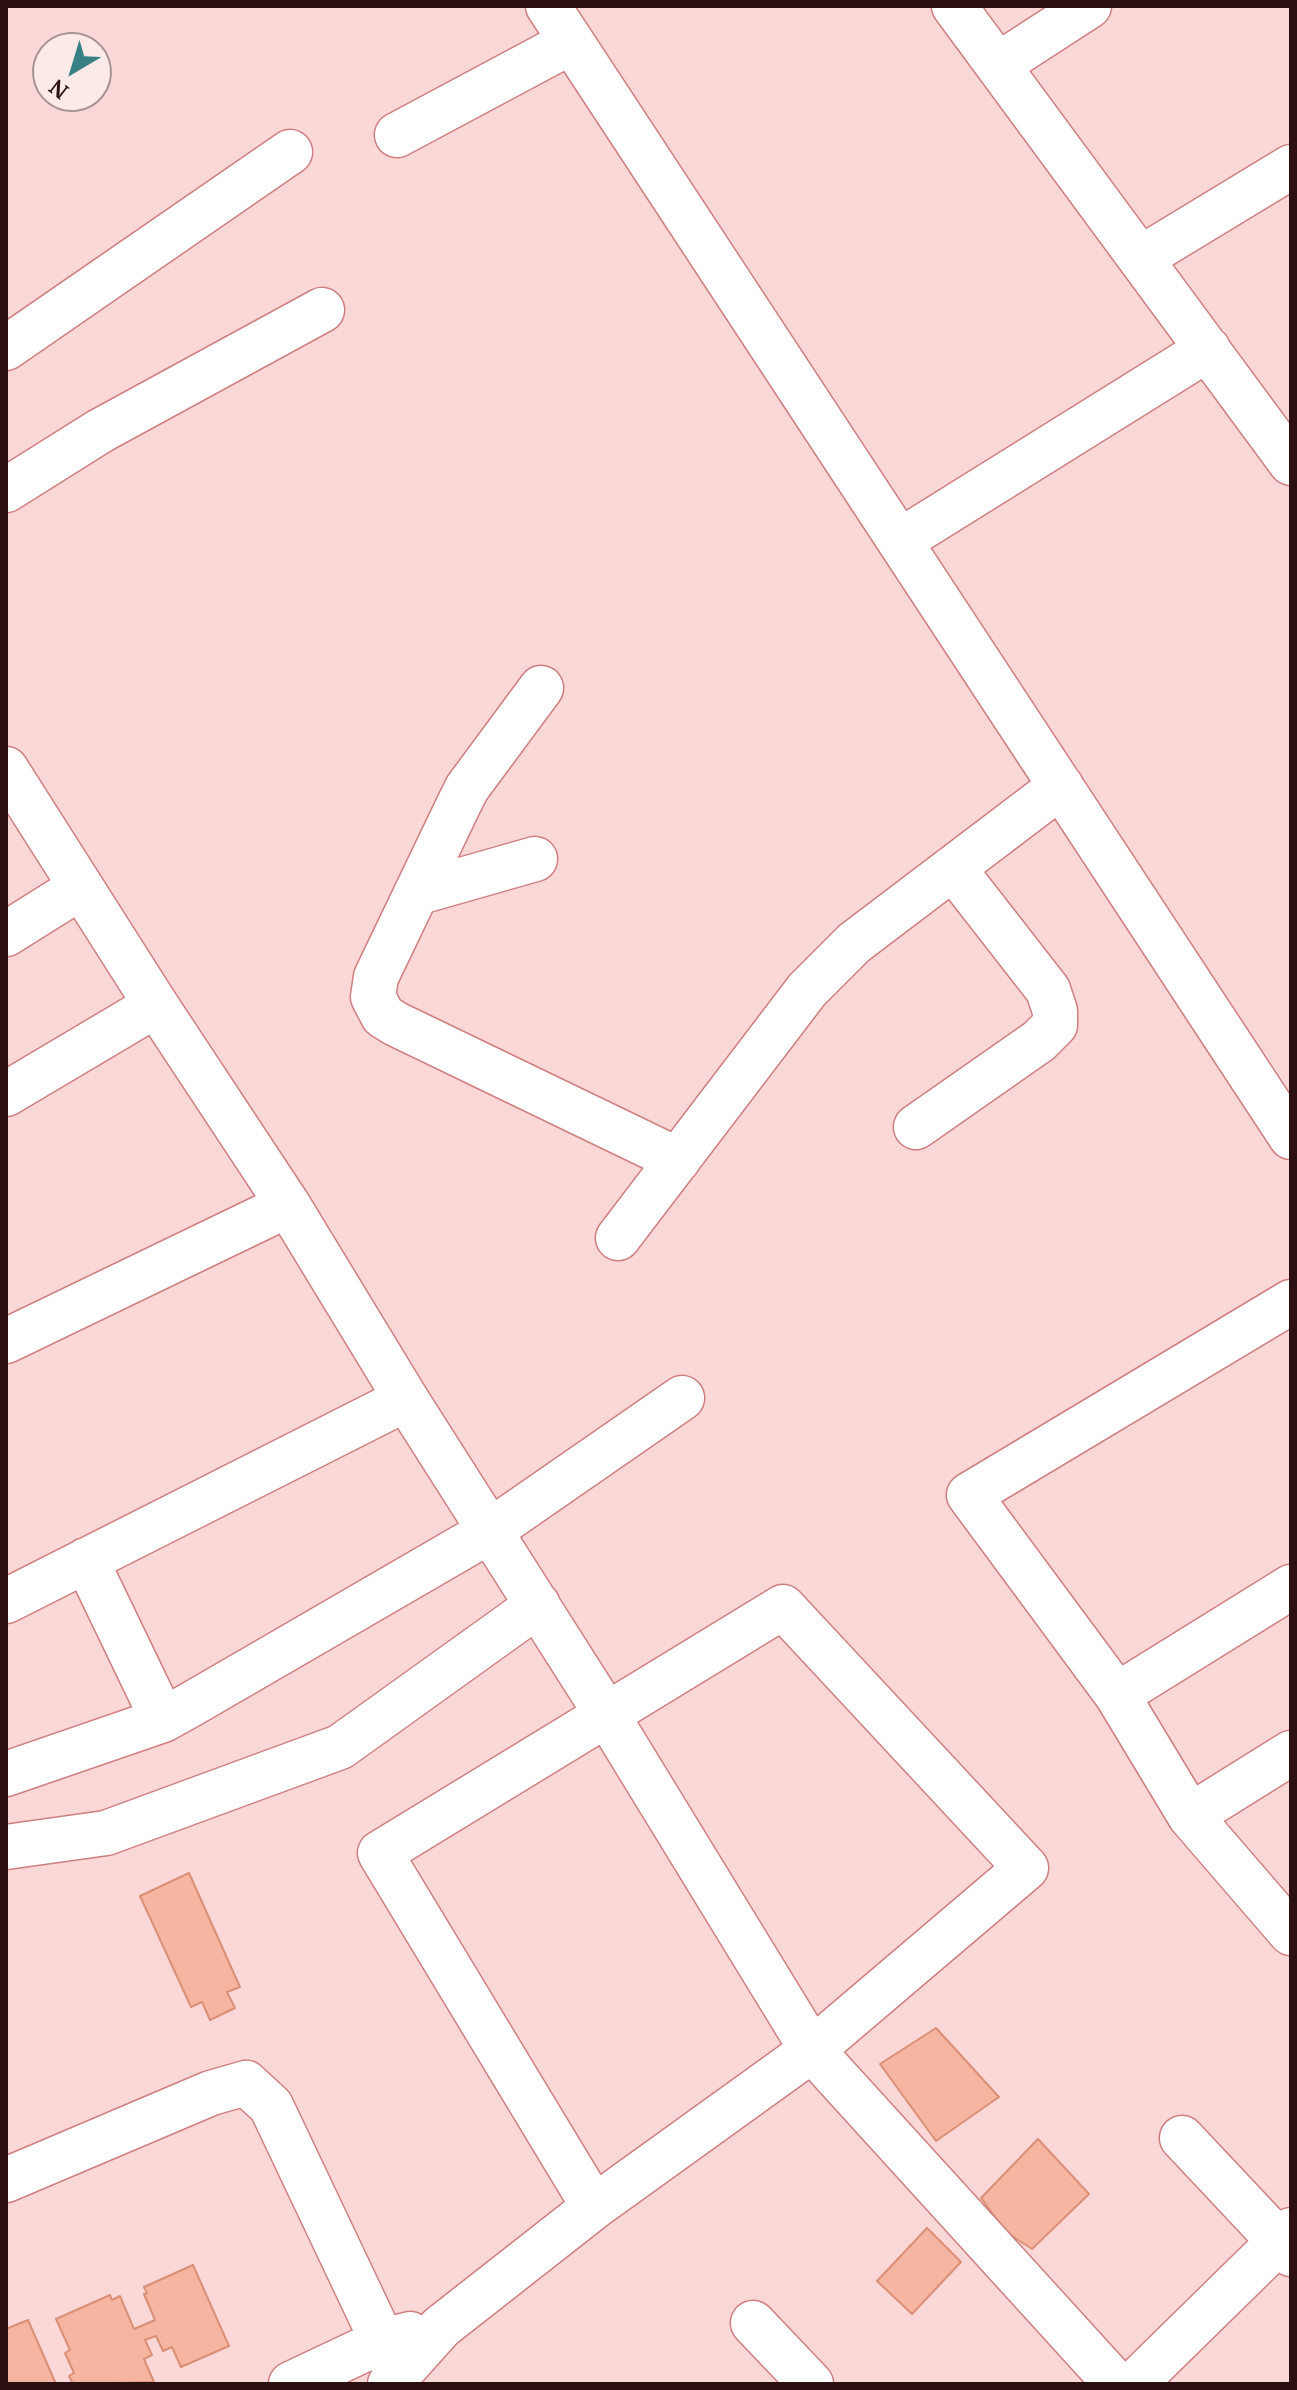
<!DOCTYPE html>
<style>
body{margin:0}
#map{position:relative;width:1297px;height:2390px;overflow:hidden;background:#fbd8d7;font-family:"PT Serif",serif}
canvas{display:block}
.frame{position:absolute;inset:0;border:8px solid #2c0f10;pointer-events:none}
.north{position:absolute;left:32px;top:32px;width:80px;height:80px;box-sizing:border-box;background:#fceae9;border:2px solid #a99292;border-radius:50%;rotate:218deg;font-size:22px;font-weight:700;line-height:32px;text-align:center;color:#2c0f10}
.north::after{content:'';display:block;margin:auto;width:28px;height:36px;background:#378083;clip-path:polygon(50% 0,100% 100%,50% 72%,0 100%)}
</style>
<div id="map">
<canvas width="1297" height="2390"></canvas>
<div class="frame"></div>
<div class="north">N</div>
</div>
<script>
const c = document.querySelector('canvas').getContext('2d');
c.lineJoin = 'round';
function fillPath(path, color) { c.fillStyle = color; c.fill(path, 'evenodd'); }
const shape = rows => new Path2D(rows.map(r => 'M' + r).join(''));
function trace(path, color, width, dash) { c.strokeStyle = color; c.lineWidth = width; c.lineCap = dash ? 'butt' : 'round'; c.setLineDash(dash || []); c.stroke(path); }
const building = shape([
 [189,1873,240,1987,227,1992,235,2008,210,2020,202,2002,191,2007,140,1896,189,1873],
 [936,2028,999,2097,936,2141,880,2064,936,2028],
 [1038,2139,1089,2194,1032,2249,1006,2232,981,2198,1038,2139],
 [927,2228,961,2262,912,2314,877,2281,927,2228],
 [193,2265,229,2346,181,2367,172,2347,163,2351,156,2336,145,2340,152,2355,144,2359,154,2382,73,2384,69,2376,74,2373,65,2353,70,2350,56,2319,110,2295,112,2300,120,2296,134,2329,155,2320,144,2294,147,2293,144,2287,193,2265],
 [28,2320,56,2384,6,2384,6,2329,28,2320]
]);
const minor = shape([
 [548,6,1291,1137],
 [954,6,1291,463],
 [998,65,1089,6],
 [397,135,571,42],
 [1141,258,1291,167],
 [6,348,290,152],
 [6,490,100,431,322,310],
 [900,541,1208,349],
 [541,688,467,788,458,806,376,977,373,997,383,1016,396,1024,678,1160],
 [6,769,156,1005,288,1205,406,1399,607,1715,812,2050,1116,2384],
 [416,893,535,859],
 [6,934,81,887],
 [6,1094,156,1005],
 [916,1127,1039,1041,1055,1025,1055,1011,1048,990,953,868],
 [618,1238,807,990,854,943,1061,786],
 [1291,1302,969,1495,1117,1695,1190,1816,1291,1933],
 [6,1341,288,1205],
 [86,1560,163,1720],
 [6,1601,406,1399],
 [1117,1695,1291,1587],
 [6,1774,163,1720,190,1705,490,1531,682,1398],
 [1190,1816,1291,1753],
 [6,1847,106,1833,340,1747,538,1605],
 [1182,2138,1291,2254],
 [6,2180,211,2093,246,2083,271,2106,399,2376],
 [753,2323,811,2384],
 [291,2384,382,2341,410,2334],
 [390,2384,441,2327,594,2207,812,2050,1026,1868,783,1607,380,1853,594,2207],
 [1134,2384,1291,2230]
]);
fillPath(building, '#f5b5a0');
trace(building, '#da8f76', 2);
trace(minor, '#ce7f80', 47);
trace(minor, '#fff', 44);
</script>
